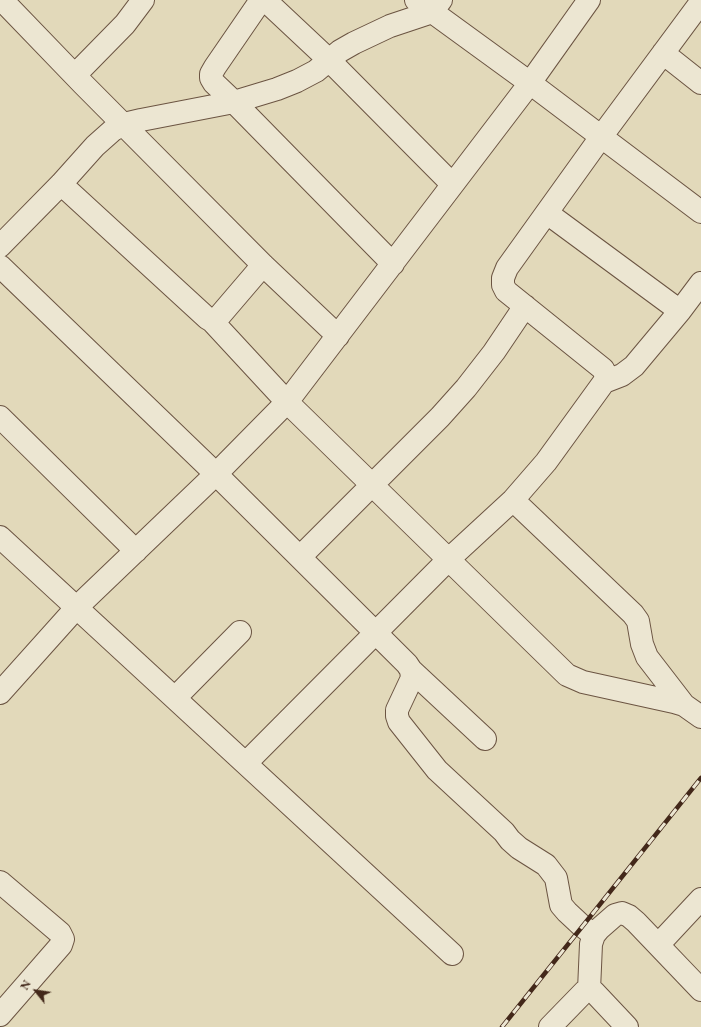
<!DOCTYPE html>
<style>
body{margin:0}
#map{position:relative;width:701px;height:1027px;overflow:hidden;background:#e2d9ba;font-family:"EB Garamond",serif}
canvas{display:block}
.north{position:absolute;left:16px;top:971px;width:40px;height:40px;-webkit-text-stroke:3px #ece6d2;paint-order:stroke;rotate:300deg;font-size:11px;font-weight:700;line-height:16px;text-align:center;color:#43281a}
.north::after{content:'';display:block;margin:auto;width:14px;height:18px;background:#43281a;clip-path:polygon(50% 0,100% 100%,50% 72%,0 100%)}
</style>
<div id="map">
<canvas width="701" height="1027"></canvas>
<div class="north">N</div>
</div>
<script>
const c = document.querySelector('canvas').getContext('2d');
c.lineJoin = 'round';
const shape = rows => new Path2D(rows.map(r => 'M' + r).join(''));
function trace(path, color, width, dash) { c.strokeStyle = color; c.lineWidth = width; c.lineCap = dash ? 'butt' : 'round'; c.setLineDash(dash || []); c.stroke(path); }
const minor = shape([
 [4,0,3,1,83,84,263,265,338,336],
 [261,0,215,67,211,74,211,78,214,83,234,102,393,264],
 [265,0,329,60,452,184],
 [416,0,530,83,701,212],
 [663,53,701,83],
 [75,75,125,24,143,0],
 [61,184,207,318,212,321,216,320,263,265],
 [547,213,680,311],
 [0,246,61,184,95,146,113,130,124,124,141,120,234,102,277,89,297,81,316,71,340,51,354,43,390,26,432,12,441,0],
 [0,266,216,474,407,664,411,670,412,678,397,710,397,716,399,722,437,770,504,832,510,840,519,848,546,865,556,878,561,905,567,912,582,926,594,935],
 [212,321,287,402,567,675,583,682,674,702,684,705,701,717],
 [604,382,622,375,634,366,680,311,701,283],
 [0,417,136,551],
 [513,500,633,614,638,621,642,644,647,657,684,705],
 [0,537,452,954],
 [300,557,440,417,466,388,494,352,525,306],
 [411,670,485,739],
 [0,693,77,607,216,474,287,402,530,83,589,0],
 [175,698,240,632],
 [246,763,449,559,513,500,546,462,604,382,606,375,603,369,506,291,503,285,503,278,507,268,601,137,701,2],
 [0,882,60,933,63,939,61,945,0,1015],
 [658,945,701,899],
 [589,990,591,944,594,935,599,929,615,915,622,913,629,916,636,922,701,990],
 [550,1027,585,991,589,990,594,992,627,1027]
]);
const rail = shape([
 [502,1027,701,778]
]);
trace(minor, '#6b5442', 24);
trace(minor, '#ece6d2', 22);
trace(rail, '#43281a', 4.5);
trace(rail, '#ece6d2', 3, [9]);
</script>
